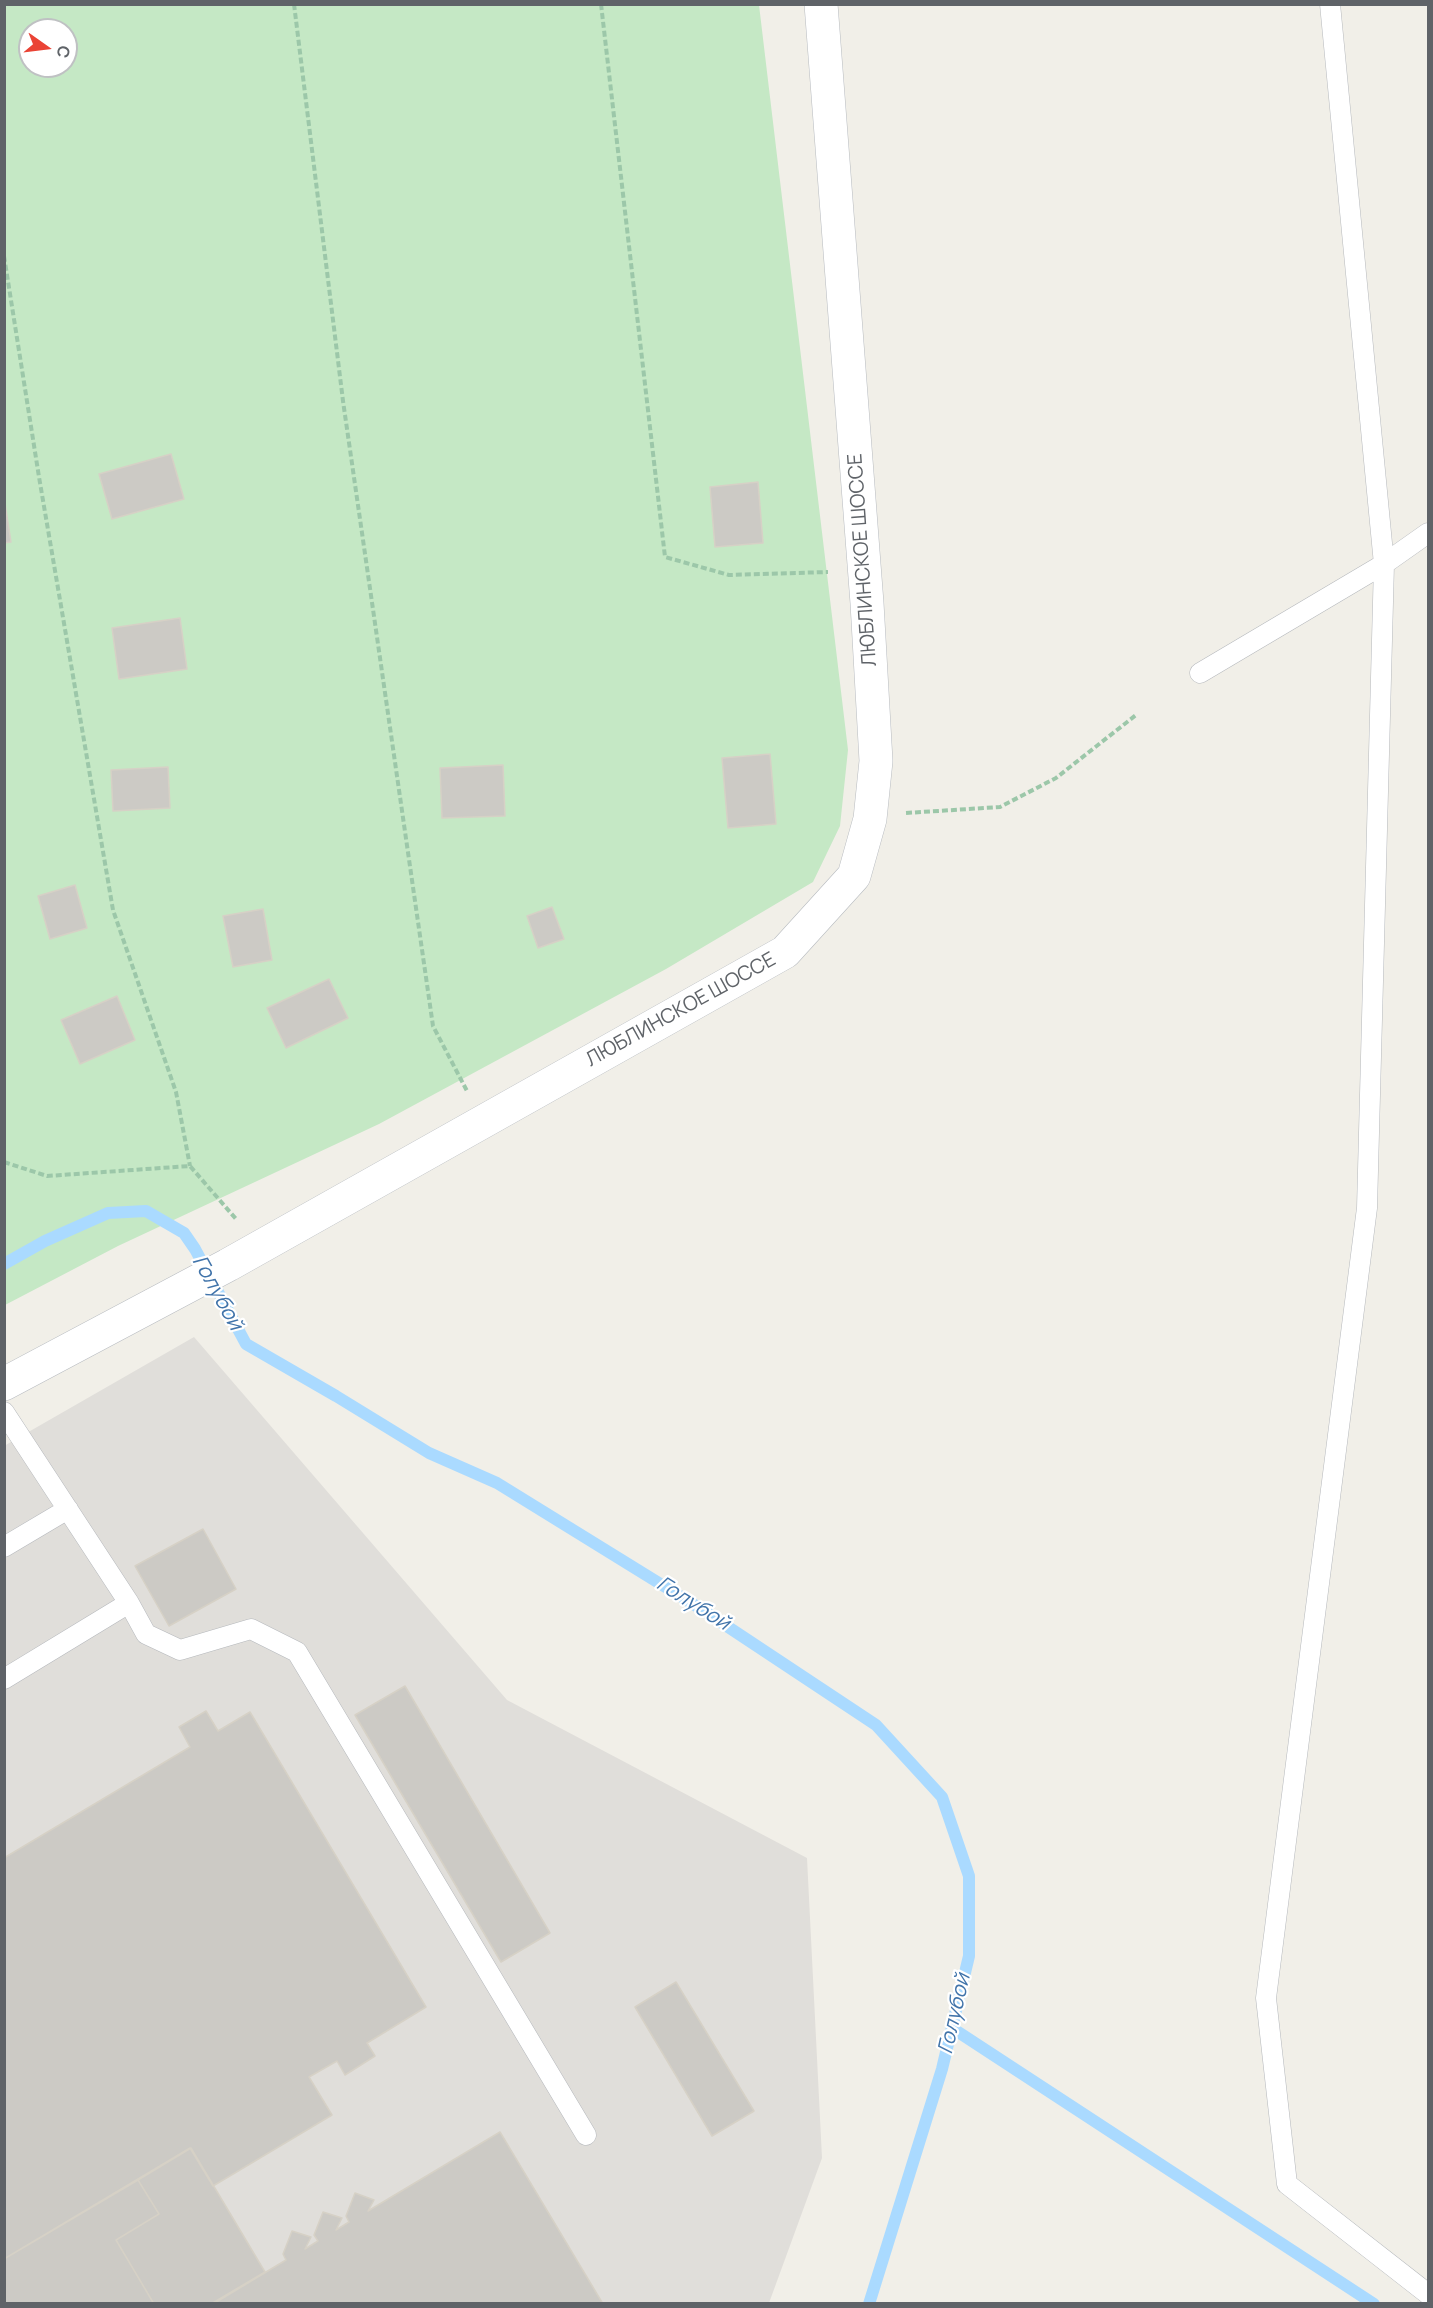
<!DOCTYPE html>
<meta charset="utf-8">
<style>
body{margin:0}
#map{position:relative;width:1433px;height:2308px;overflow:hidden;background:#f1efe8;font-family:Manrope,sans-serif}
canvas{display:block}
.frame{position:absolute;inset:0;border:6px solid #5f6368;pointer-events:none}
.north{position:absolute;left:18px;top:18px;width:60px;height:60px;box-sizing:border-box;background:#fff;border:2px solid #bfc1c3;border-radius:50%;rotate:104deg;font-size:16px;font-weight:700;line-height:24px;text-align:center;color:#5f6368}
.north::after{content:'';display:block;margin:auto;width:21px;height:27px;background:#ea4335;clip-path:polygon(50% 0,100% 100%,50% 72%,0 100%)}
</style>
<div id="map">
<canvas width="1433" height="2308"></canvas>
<div class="frame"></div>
<div class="north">С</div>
</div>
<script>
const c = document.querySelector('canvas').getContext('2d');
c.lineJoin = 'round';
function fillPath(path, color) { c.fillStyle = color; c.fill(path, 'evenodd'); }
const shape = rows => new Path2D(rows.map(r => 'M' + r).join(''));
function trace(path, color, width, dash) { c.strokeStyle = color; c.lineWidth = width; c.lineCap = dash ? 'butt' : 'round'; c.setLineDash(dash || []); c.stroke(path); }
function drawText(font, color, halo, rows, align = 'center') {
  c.font = font + ' Manrope,sans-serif'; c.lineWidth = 4.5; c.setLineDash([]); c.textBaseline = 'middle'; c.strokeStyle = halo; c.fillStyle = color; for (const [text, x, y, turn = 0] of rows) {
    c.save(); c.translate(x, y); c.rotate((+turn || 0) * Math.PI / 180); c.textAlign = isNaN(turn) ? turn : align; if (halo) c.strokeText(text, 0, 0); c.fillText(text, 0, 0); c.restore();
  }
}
const industrial = shape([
 [194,1337,507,1700,807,1858,822,2158,769,2303,5,2303,4,1446]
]);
const green = shape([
 [5,5,759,5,848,750,840,826,813,882,666,969,379,1124,118,1246,5,1305],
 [30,30,66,30,66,66,30,66]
]);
const stream = shape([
 [4,1264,45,1241,108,1213,146,1211,184,1233,195,1249,246,1344,336,1396,429,1453,497,1483,701,1609,876,1725,942,1797,969,1876,969,1956,942,2069,869,2304],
 [952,2028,1374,2304]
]);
const building = shape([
 [171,454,184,499,112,519,99,474,171,454],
 [758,482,763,543,715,547,710,487,758,482],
 [4,497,11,542,4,543,4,497],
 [180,618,187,669,119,679,112,628,180,618],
 [770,754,776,824,728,828,722,758,770,754],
 [503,765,505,816,442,818,440,768,503,765],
 [168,767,170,808,113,811,111,770,168,767],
 [75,885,87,928,50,939,38,896,75,885],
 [552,907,564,939,538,948,527,916,552,907],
 [263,909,272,960,233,967,223,916,263,909],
 [329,979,348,1018,286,1048,267,1008,329,979],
 [117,996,135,1040,80,1064,61,1020,117,996],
 [203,1529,236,1589,169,1626,135,1566,203,1529],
 [405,1686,550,1933,501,1962,355,1715,405,1686],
 [206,1711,218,1731,250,1712,426,2007,367,2043,375,2056,345,2075,337,2061,309,2077,332,2115,213,2186,190,2148,4,2259,4,1858,190,1747,179,1727,206,1711],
 [676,1982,754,2111,712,2136,635,2007,676,1982],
 [500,2132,603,2304,213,2304,286,2260,283,2254,292,2231,311,2237,305,2249,318,2241,314,2235,323,2212,342,2218,336,2230,349,2222,346,2216,355,2193,374,2200,368,2211,500,2132],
 [191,2148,265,2272,211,2304,154,2304,116,2240,159,2214,138,2180,191,2148],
 [138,2180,159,2214,116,2240,154,2304,4,2304,4,2259,138,2180]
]);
const path = shape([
 [294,4,343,401,433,1026,467,1091],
 [601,4,665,557,729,575,828,572],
 [4,256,39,477,113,910,176,1092,190,1166],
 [906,813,1000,807,1056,778,1136,715],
 [4,1162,47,1176,190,1166,236,1219]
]);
const lane = shape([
 [1330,4,1384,564,1367,1208,1266,1998,1287,2184,1428,2294],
 [1200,673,1384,564,1428,533],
 [4,1412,129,1603,4,1679],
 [4,1547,68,1509],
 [129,1603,146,1634,180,1650,251,1629,297,1652,586,2135]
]);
const secondary = shape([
 [4,1384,228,1265,785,952,854,876,870,819,876,761,867,603,821,4]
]);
const streetNames = [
 ["ЛЮБЛИНСКОЕ ШОССЕ",863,560,-94],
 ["ЛЮБЛИНСКОЕ ШОССЕ",681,1010,-29]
];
const waterNames = [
 ["Голубой",217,1293,61],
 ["Голубой",693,1604,32],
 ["Голубой",955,2014,-77]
];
fillPath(industrial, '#e0deda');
fillPath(green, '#c5e8c5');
trace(stream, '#aadaff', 12);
fillPath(building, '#cccac5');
trace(building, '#d6d1c6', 1.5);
trace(lane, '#b5b8bc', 21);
trace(secondary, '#b6babf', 34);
trace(path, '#9cc7a9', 4, [6, 3]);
trace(lane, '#fff', 20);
trace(secondary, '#fff', 33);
drawText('20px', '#5f6368', '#fff', streetNames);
drawText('italic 21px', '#4174aa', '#fff', waterNames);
</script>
